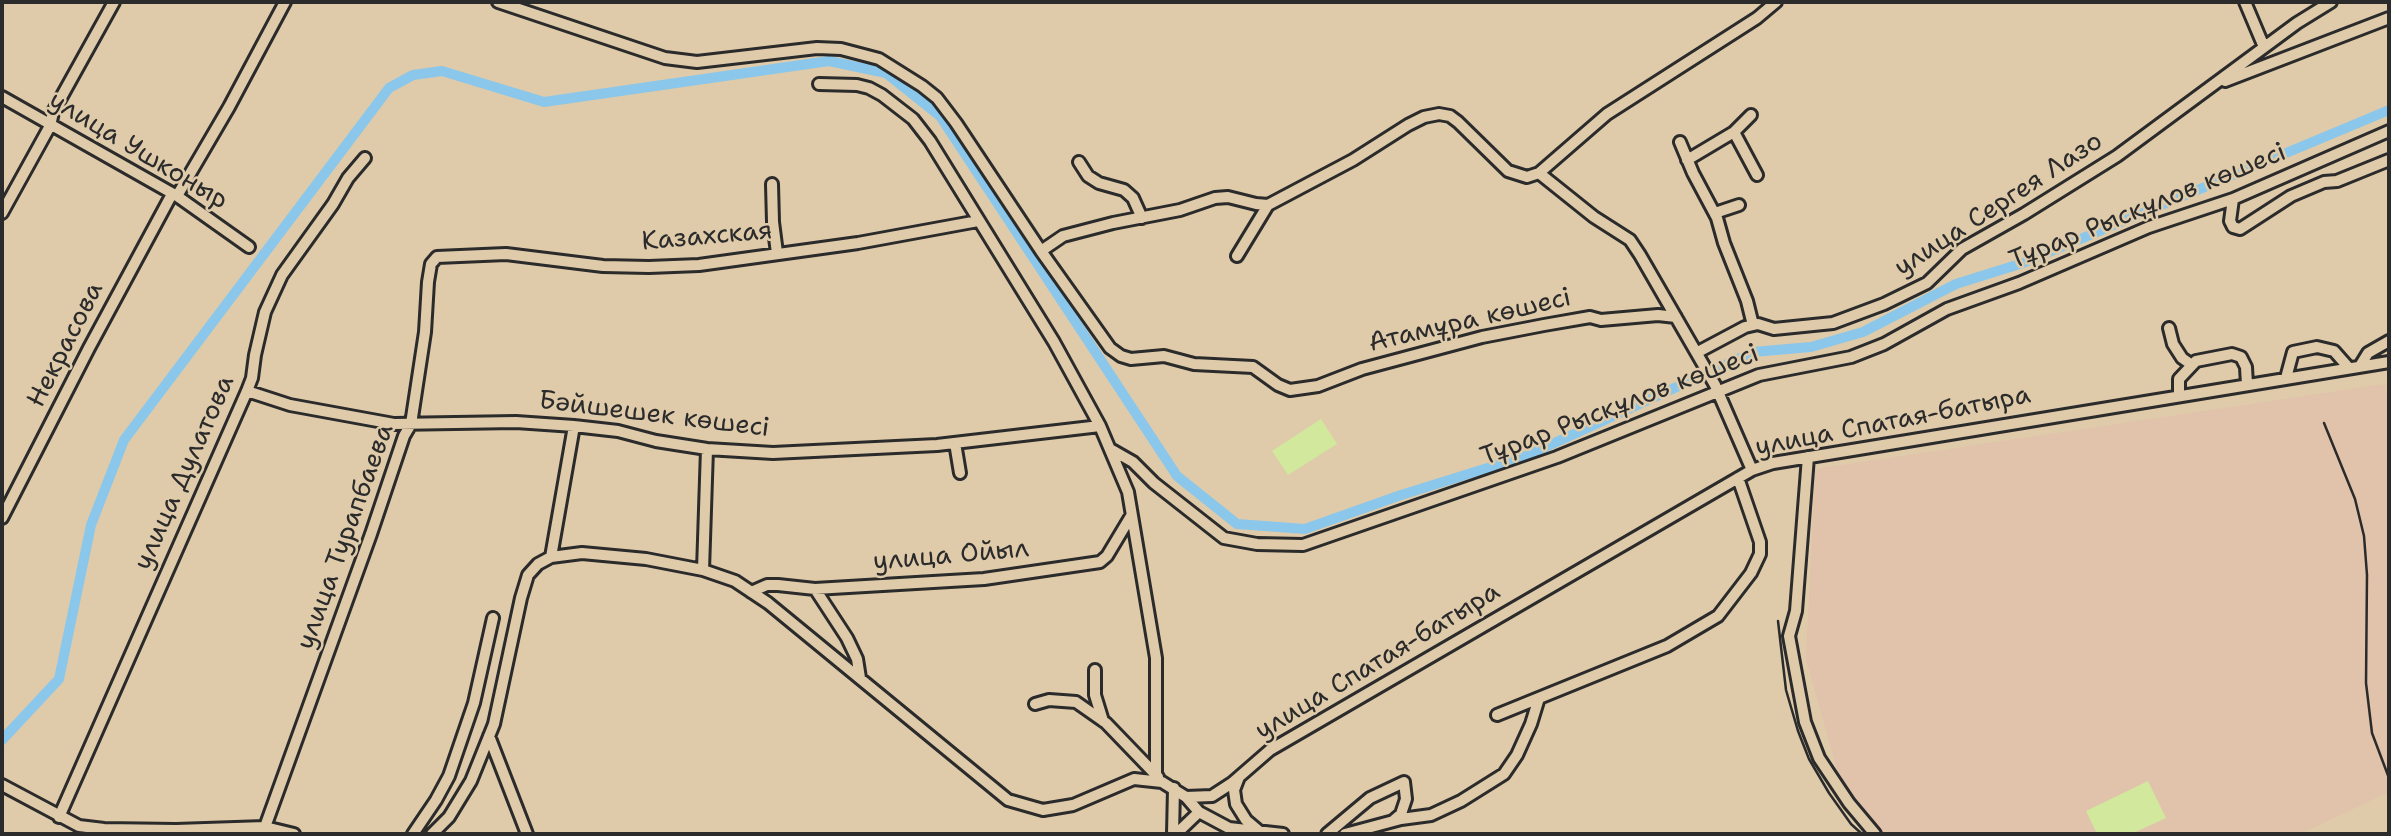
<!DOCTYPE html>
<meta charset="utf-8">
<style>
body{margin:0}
#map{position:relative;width:2391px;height:836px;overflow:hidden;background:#dfcbaa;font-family:"Shantell Sans",sans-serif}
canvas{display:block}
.frame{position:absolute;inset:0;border:4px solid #2b2b2b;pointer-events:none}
</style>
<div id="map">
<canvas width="2391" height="836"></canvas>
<div class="frame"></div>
</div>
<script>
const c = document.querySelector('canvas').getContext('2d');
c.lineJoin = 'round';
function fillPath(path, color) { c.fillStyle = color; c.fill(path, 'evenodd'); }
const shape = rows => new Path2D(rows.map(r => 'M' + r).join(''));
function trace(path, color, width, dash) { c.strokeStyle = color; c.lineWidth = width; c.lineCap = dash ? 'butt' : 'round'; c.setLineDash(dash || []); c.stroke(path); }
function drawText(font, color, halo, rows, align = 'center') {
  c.font = font + ' "Shantell Sans",sans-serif'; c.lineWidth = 5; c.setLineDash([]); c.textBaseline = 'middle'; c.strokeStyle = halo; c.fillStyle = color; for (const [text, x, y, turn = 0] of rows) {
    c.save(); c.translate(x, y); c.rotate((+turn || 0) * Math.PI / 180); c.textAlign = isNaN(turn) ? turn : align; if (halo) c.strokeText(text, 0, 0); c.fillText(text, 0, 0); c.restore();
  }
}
const built = shape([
 [2385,384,2389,412,2389,792,2300,834,1884,834,1839,777,1806,659,1815,469]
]);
const green = shape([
 [1321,419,1337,444,1288,475,1272,451],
 [2148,781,2166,818,2131,834,2097,834,2086,811]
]);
const canal = shape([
 [2,740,59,679,91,525,124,440,389,88,413,75,442,71,544,102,829,61,886,73,940,116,1177,476,1237,524,1305,529,1401,495,1526,456,1753,352,1811,347,1863,332,1956,284,2023,263,2389,110]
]);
const minor = shape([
 [498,2,665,58,697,62,817,48,841,49,879,59,922,86,937,98,956,123,1041,251,1063,236,1113,223,1180,210,1215,198,1228,197,1256,204,1268,205,1353,160,1408,125,1424,117,1439,114,1450,116,1458,122,1508,171,1527,177,1539,173,1607,114,1757,18,1776,2],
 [2245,2,2264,47],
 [2225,81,2389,18],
 [819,84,857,85,869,88,882,95,913,119,930,141,1054,342,1100,426,1128,492,1156,658,1156,776],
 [2,97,177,196,249,247],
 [1734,132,1751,115],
 [1680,142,1693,173,1717,218,1724,243,1747,301,1753,325],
 [1687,160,1734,132,1757,175],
 [1079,162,1088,176,1099,183,1124,190,1133,198,1142,218],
 [1539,173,1594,217,1630,240,1640,255,1715,385,1752,470],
 [772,184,773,222,777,253],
 [177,196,229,107,285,2],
 [2233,199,2230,221,2233,227,2240,229,2291,196,2324,182,2337,181,2389,160],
 [2,213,50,126,53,112,114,2],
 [1715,213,1739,205],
 [1041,251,1110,348,1121,356,1131,359,1164,356,1194,364,1253,367,1278,385,1290,390,1318,386,1362,369,1482,337,1544,325,1590,317,1601,320,1658,315,1676,317],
 [1237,256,1268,205],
 [2169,328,2173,344,2182,358,2192,365],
 [1698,352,1745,327,1758,324,1774,329,1833,323,1884,304,1927,283,1962,249,2024,214,2117,156,2297,23,2331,2],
 [2360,366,2368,353,2389,341],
 [2286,378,2293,352,2317,347,2334,351,2349,368],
 [247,391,290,405,394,424,516,422,574,426,618,431,656,441,707,449,773,453,937,445,1100,426],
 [2179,396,2179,379,2196,361,2232,354,2241,357,2246,367,2247,385],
 [955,443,960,473],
 [1112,450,1133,462,1154,483,1224,538,1257,544,1303,545,1557,457,1759,375,1851,357,1884,344,1947,309,2019,283,2149,227,2233,199,2389,131],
 [1808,457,1796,611,1789,636,1805,722,1819,758,1849,803,1875,834],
 [2,518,89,348,172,194],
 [551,557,574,426],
 [703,570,707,449],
 [815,589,847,638,857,659,860,678],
 [751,592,767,585,778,585,815,589,984,579,1100,562,1107,556,1131,516],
 [1095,670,1095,695,1103,721],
 [1035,704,1049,700,1076,702,1106,723,1158,777],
 [1497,715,1667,646,1718,616,1751,573,1760,554,1760,542,1738,478],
 [489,736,527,834],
 [1239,777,1234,790,1236,804,1246,820,1259,831],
 [2,785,79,826,104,829,176,830,265,827,294,834],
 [1186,797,1199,812,1229,828,1283,834],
 [59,817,247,391,252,378,255,355,265,312,282,275,333,204,348,178,365,158],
 [265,827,371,534,404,436,411,424,425,332,428,282,431,264,437,257,506,254,603,266,649,267,699,265,858,243,978,221],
 [413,834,436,800,449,776,474,703,493,618],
 [432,834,449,817,471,781,494,724,521,598,528,575,538,564,551,557,582,553,646,559,703,570,735,581,768,603,1008,800,1043,810,1073,805,1134,779,1162,782,1186,797,1212,796,1232,783,1270,750,1752,470,1773,463,2389,362],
 [1173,834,1174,788],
 [1176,834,1199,812],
 [1327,834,1370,798,1404,782,1406,799,1401,814,1393,821],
 [1345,834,1401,819,1431,815,1461,801,1504,774,1517,755,1531,724,1539,698]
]);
const rail = shape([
 [2324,423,2355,499,2364,536,2367,575,2366,683,2372,733,2389,778],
 [1778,621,1786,690,1798,731,1809,759,1829,793,1851,824,1862,834]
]);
const streetNames = [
 ["улица Ушконыр",138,151,31],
 ["улица Сергея Лазо",1999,205,-33],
 ["Тұрар Рысқұлов көшесі",2148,207,-22],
 ["Казахская",707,237,-5],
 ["Атамұра көшесі",1470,321,-13],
 ["Некрасова",66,345,-63],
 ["Тұрар Рысқұлов көшесі",1620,406,-21],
 ["Бәйшешек көшесі",654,415,7],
 ["улица Спатая-батыра",1893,422,-11],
 ["улица Дулатова",185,473,-66],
 ["улица Турапбаева",346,537,-70],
 ["улица Ойыл",951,556,-5],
 ["улица Спатая-батыра",1378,662,-31]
];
fillPath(built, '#e1c2aa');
fillPath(green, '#d1e89d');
trace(canal, '#8ac7ea', 10);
trace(minor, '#2b2b2b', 16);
trace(minor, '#dfcbaa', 10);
trace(rail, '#2b2b2b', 2.5);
drawText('26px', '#2b2b2b', '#dfcbaa', streetNames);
</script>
